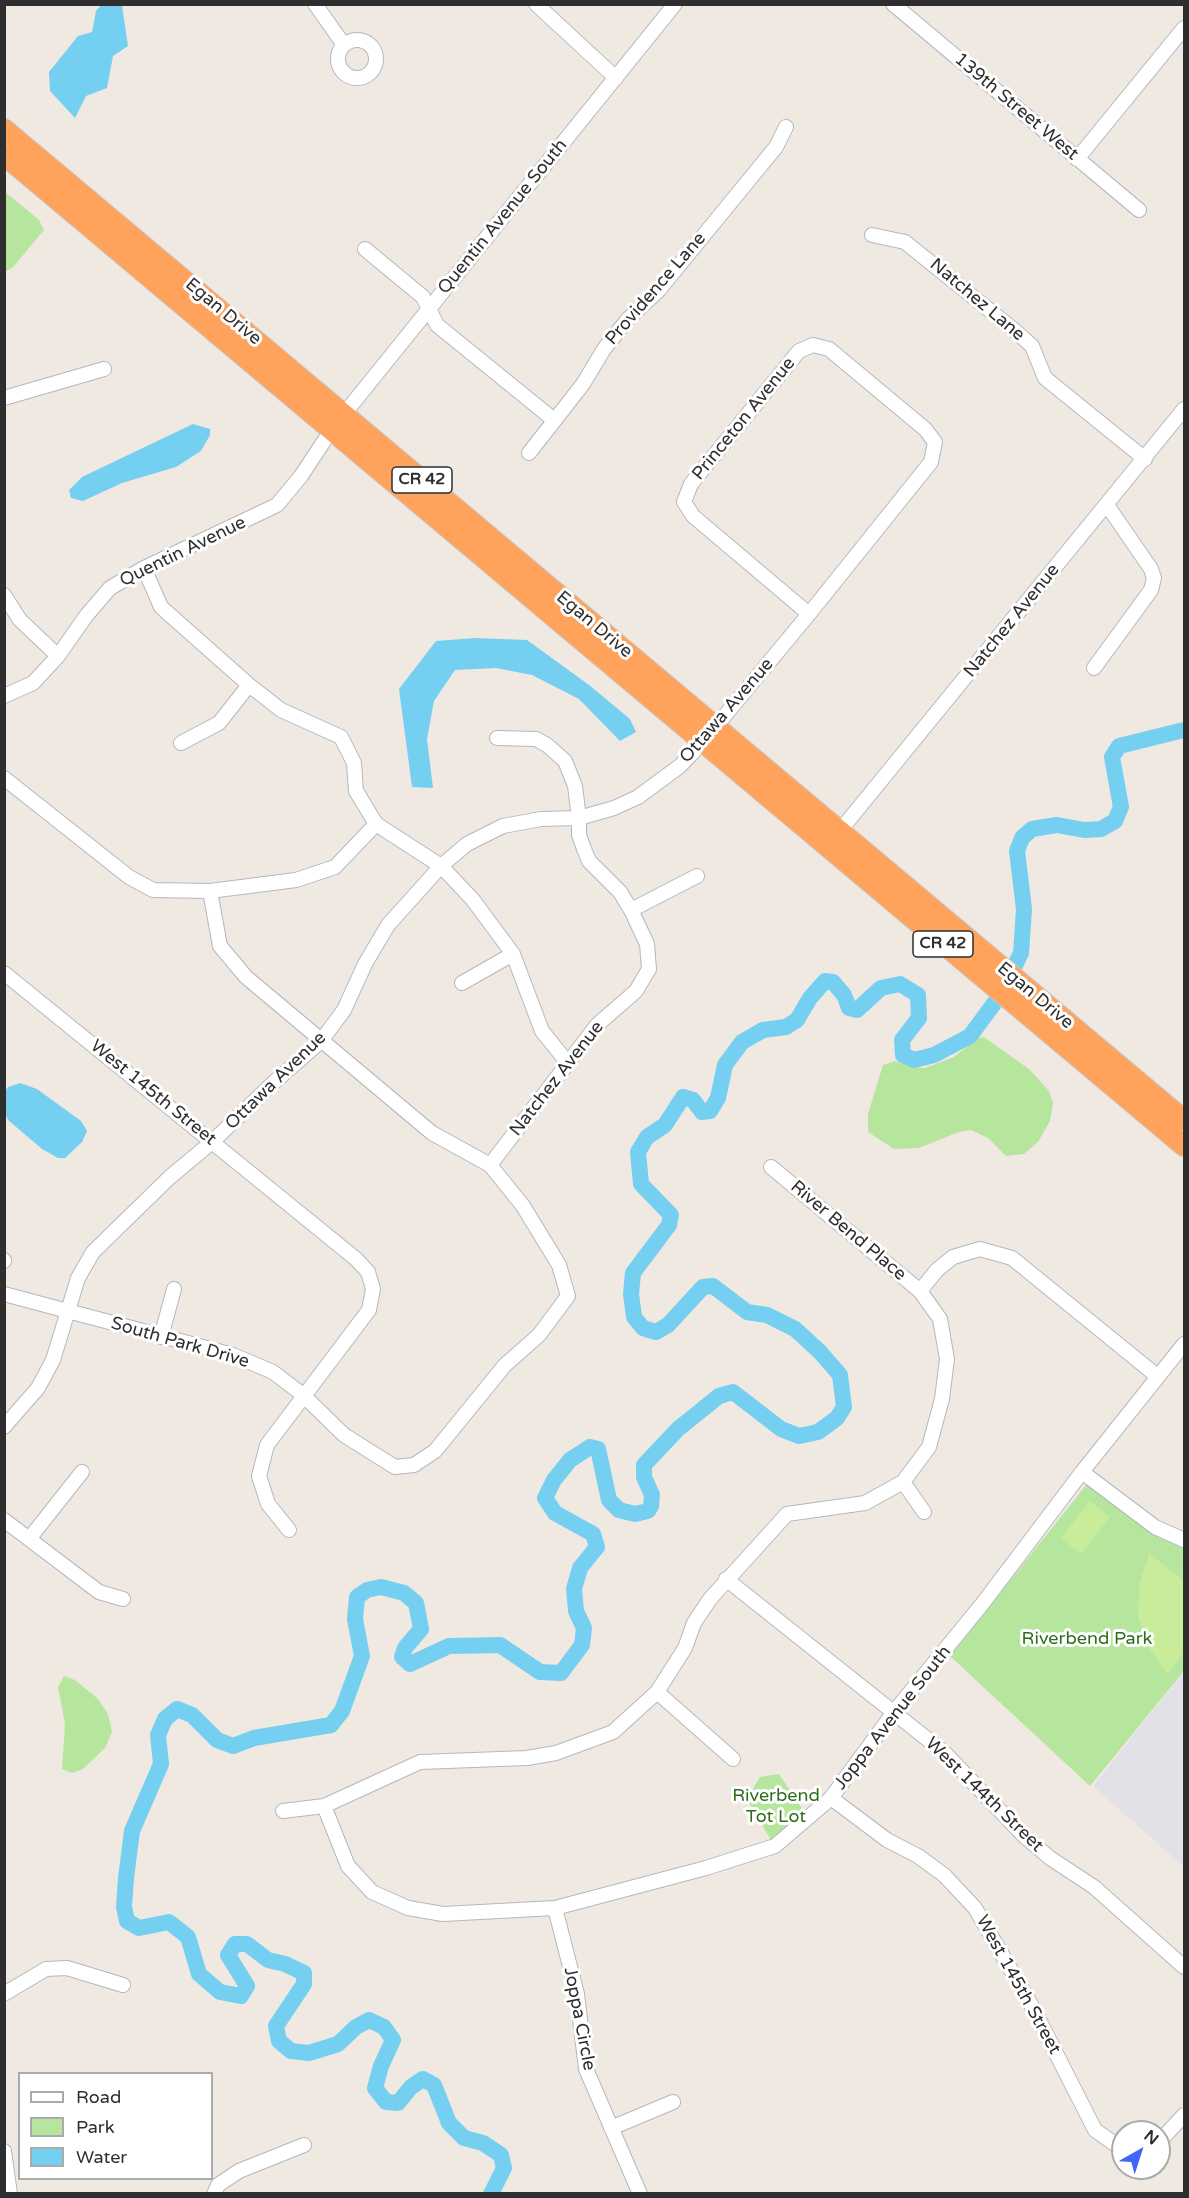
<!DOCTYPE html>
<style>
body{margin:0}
#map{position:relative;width:1189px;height:2198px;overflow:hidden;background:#efe9e1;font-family:"Varela Round",sans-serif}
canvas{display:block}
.frame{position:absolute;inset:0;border:6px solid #2e2e2e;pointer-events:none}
.legend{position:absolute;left:18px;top:2072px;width:195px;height:108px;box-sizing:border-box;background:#fff;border:2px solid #ababab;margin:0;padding:8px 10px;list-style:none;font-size:18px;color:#2e2e2e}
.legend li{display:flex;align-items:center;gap:12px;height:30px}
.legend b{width:30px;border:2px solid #ababab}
.north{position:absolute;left:1111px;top:2120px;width:60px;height:60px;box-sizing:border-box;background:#fff;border:2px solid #ababab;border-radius:50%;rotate:39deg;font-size:16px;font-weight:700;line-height:24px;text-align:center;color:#2e2e2e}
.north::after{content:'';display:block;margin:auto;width:21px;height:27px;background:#4264fb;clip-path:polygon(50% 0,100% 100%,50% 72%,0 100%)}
</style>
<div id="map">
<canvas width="1189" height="2198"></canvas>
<div class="frame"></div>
<ul class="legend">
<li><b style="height:8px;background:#fff"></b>Road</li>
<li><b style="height:16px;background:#b6e59e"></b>Park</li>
<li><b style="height:16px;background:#75cff0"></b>Water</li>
</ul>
<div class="north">N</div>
</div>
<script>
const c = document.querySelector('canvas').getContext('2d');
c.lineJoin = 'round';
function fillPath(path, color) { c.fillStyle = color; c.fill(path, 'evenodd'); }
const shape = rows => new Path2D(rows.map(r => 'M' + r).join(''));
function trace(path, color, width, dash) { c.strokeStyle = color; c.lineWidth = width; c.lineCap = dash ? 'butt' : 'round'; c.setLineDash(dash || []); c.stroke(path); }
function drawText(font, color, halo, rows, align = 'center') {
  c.font = font + ' "Varela Round",sans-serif'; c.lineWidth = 6; c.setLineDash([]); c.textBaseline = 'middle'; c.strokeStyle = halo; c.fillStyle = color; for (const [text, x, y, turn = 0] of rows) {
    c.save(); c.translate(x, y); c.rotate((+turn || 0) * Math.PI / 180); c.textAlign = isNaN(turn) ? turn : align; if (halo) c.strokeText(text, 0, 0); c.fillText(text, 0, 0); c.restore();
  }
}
const industrial = shape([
 [1184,1672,1184,1867,1093,1786]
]);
const green = shape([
 [4,191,39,220,44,230,13,267,5,272],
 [984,1037,1029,1069,1049,1091,1053,1103,1050,1121,1038,1142,1024,1154,1006,1156,988,1138,971,1130,959,1132,919,1148,894,1149,868,1132,868,1114,883,1065,895,1061,913,1067,925,1068,954,1057,978,1038],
 [1087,1484,1161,1538,1184,1544,1184,1671,1090,1786,950,1656],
 [64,1676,75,1680,98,1699,108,1714,112,1732,105,1748,83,1769,72,1773,62,1769,65,1724,58,1687],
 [779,1774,805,1813,771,1840,747,1799,760,1777]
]);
const pitch = shape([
 [1090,1501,1110,1517,1081,1554,1061,1538],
 [1149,1553,1184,1581,1184,1652,1167,1674,1149,1648,1138,1617,1139,1585]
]);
const water = shape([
 [101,5,122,5,128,46,113,56,107,88,86,96,75,118,50,91,49,72,78,36,92,32,96,11],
 [193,424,210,429,210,435,201,451,176,467,122,483,83,501,71,498,69,490,82,477],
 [476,638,527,640,589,685,630,719,636,732,620,741,579,699,532,675,496,668,455,670,434,701,427,739,433,788,412,787,399,689,436,641],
 [20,1083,37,1089,81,1121,87,1131,82,1142,65,1158,58,1158,42,1149,8,1120,5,1113,5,1092,8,1087]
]);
const river = shape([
 [491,2194,504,2168,501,2155,483,2143,464,2138,449,2123,434,2085,423,2079,411,2087,398,2103,386,2102,375,2088,381,2066,393,2040,384,2027,369,2020,356,2027,338,2044,309,2053,291,2051,279,2041,276,2026,304,1984,304,1973,285,1964,268,1960,247,1944,235,1944,228,1955,247,1986,241,1996,220,1992,199,1974,188,1937,169,1922,139,1928,127,1921,124,1907,126,1878,132,1831,161,1764,158,1735,165,1719,177,1709,192,1715,217,1740,233,1746,254,1738,331,1725,342,1711,362,1656,355,1619,357,1597,367,1590,381,1587,404,1593,416,1603,421,1629,405,1648,402,1657,410,1664,449,1646,500,1645,540,1672,561,1673,582,1645,584,1628,576,1611,574,1589,580,1568,597,1547,593,1534,555,1513,545,1498,554,1480,570,1460,590,1447,598,1449,609,1500,619,1510,635,1514,648,1511,651,1506,652,1495,644,1477,644,1465,678,1429,719,1396,733,1392,781,1429,799,1436,818,1432,837,1418,844,1407,840,1375,820,1352,795,1329,767,1315,747,1312,713,1286,703,1287,668,1325,656,1332,643,1328,634,1317,631,1294,633,1273,669,1225,671,1215,641,1184,638,1152,647,1137,665,1125,683,1097,693,1100,702,1112,710,1111,718,1098,725,1065,742,1042,763,1030,786,1027,797,1020,810,998,825,981,833,982,844,995,849,1008,857,1010,881,988,900,984,918,995,919,1018,902,1040,903,1055,914,1060,934,1055,970,1036,1001,994,1021,953,1024,909,1017,851,1022,838,1032,829,1057,825,1084,830,1101,829,1115,821,1121,807,1112,757,1119,746,1184,730]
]);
const minor = shape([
 [315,4,344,45],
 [536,4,616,78],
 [893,4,1139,210],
 '338 59a19 19 0 1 1 38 0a19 19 0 1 1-38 0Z',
 [1077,159,1184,28],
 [872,235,905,242,1014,330,1032,346,1045,378,1145,459],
 [365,249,423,297,437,325,554,420],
 [4,398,104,369],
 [529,453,583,384,604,349,628,319,658,291,776,147,786,127],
 [144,568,161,607,249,685,281,710,341,737,354,763,356,791,376,824,441,866,473,900,513,954,542,1031,567,1062],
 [4,595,20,620,58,656],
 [1094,668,1151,590,1154,578,1151,569,1107,505],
 [4,696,33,683,58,656,86,616,110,588,144,568,277,505,301,476,332,429,675,4],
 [181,743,219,723,249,685],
 [4,778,129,877,153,890,210,891,220,946,246,977,432,1133,490,1165,523,1206,559,1265,568,1296,539,1335,505,1365,435,1451,414,1465,395,1467,344,1435,303,1395,273,1372,233,1355,4,1294],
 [839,832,1184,409],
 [210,891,296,880,335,867,376,824],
 [631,910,697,876],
 [4,973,356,1259,368,1272,373,1289,369,1310,267,1445,259,1476,268,1504,289,1530],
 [462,983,513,954],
 [490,1165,597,1025,636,991,649,969,647,944,631,910,620,892,589,861,584,849,579,835,579,818,575,786,565,761,547,745,536,739,497,738],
 [4,1260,4,1261],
 [920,1291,937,1270,953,1257,980,1249,1012,1258,1157,1376],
 [161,1337,174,1289],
 [4,1427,38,1388,53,1360,78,1278,93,1252,170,1177,212,1142,272,1084,321,1041,344,1010,365,964,388,925,441,866,467,844,503,826,541,819,579,818,614,808,638,797,680,766,702,743,809,614,931,462,935,442,925,429,829,349,813,345,799,351,691,484,684,502,693,516,809,614],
 [1082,1472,1155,1527,1184,1540],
 [903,1482,924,1512],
 [4,1520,99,1592,123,1599],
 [29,1539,82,1472],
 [726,1579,946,1754,1023,1835,1050,1858,1094,1887,1184,1967],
 [657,1692,733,1759],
 [831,1798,887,1840,918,1856,944,1875,975,1908,1033,2008,1095,2130,1123,2150],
 [324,1806,348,1866,372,1892,408,1908,443,1914,555,1908,706,1868,775,1846,831,1798,894,1712,983,1603,1082,1472,1184,1344],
 [283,1811,324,1806,420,1762,527,1758,556,1753,613,1732,657,1692,685,1648,694,1623,710,1599,787,1514,865,1503,903,1482,929,1447,942,1399,947,1359,940,1319,920,1291,771,1167],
 [555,1908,577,1994,586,2069,640,2194],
 [4,1994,46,1969,67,1968,123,1985],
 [611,2128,673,2102],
 [1159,2142,1184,2115],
 [4,2151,10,2194],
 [214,2194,218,2185,239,2171,304,2145]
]);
const highway = shape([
 [4,129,1184,1120],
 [4,155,1184,1146]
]);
const shields = [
 [422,480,60],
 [943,944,60]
];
const shieldNames = [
 ["CR 42",422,480],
 ["CR 42",943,944]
];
const streetNames = [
 ["139th Street West",1016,107,40],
 ["Quentin Avenue South",503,217,-51],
 ["Providence Lane",656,289,-49],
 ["Natchez Lane",977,300,40],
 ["Egan Drive",223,312,40],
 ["Princeton Avenue",744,419,-51],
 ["Quentin Avenue",183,552,-26],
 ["Natchez Avenue",1012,621,-51],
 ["Egan Drive",594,625,40],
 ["Ottawa Avenue",727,711,-49],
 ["Egan Drive",1035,996,40],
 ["Natchez Avenue",557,1079,-52],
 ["Ottawa Avenue",276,1081,-44],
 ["West 145th Street",153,1093,39],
 ["River Bend Place",848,1231,40],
 ["South Park Drive",180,1343,16],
 ["Joppa Avenue South",893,1718,-52],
 ["West 144th Street",984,1795,44],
 ["West 145th Street",1018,1985,61],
 ["Joppa Circle",579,2019,79]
];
const parkNames = [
 ["Riverbend Park",1087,1639],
 ["Riverbend",776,1796],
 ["Tot Lot",776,1817]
];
fillPath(industrial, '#e3e1e8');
fillPath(green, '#b6e59e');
fillPath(pitch, '#c9ec9a');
fillPath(water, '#75cff0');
trace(river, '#75cff0', 16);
trace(minor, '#b4b7c1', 16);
trace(highway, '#c9c9c9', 22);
trace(minor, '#fff', 14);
trace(highway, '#ffa35c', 20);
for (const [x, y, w] of shields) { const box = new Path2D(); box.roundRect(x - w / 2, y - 13, w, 26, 4.5); c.fillStyle = '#fff'; c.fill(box); trace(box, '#2e2e2e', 1.5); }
drawText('bold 16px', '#2e2e2e', null, shieldNames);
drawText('18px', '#2e2e2e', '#fff', streetNames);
drawText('18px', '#2c6e1b', '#fff', parkNames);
</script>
